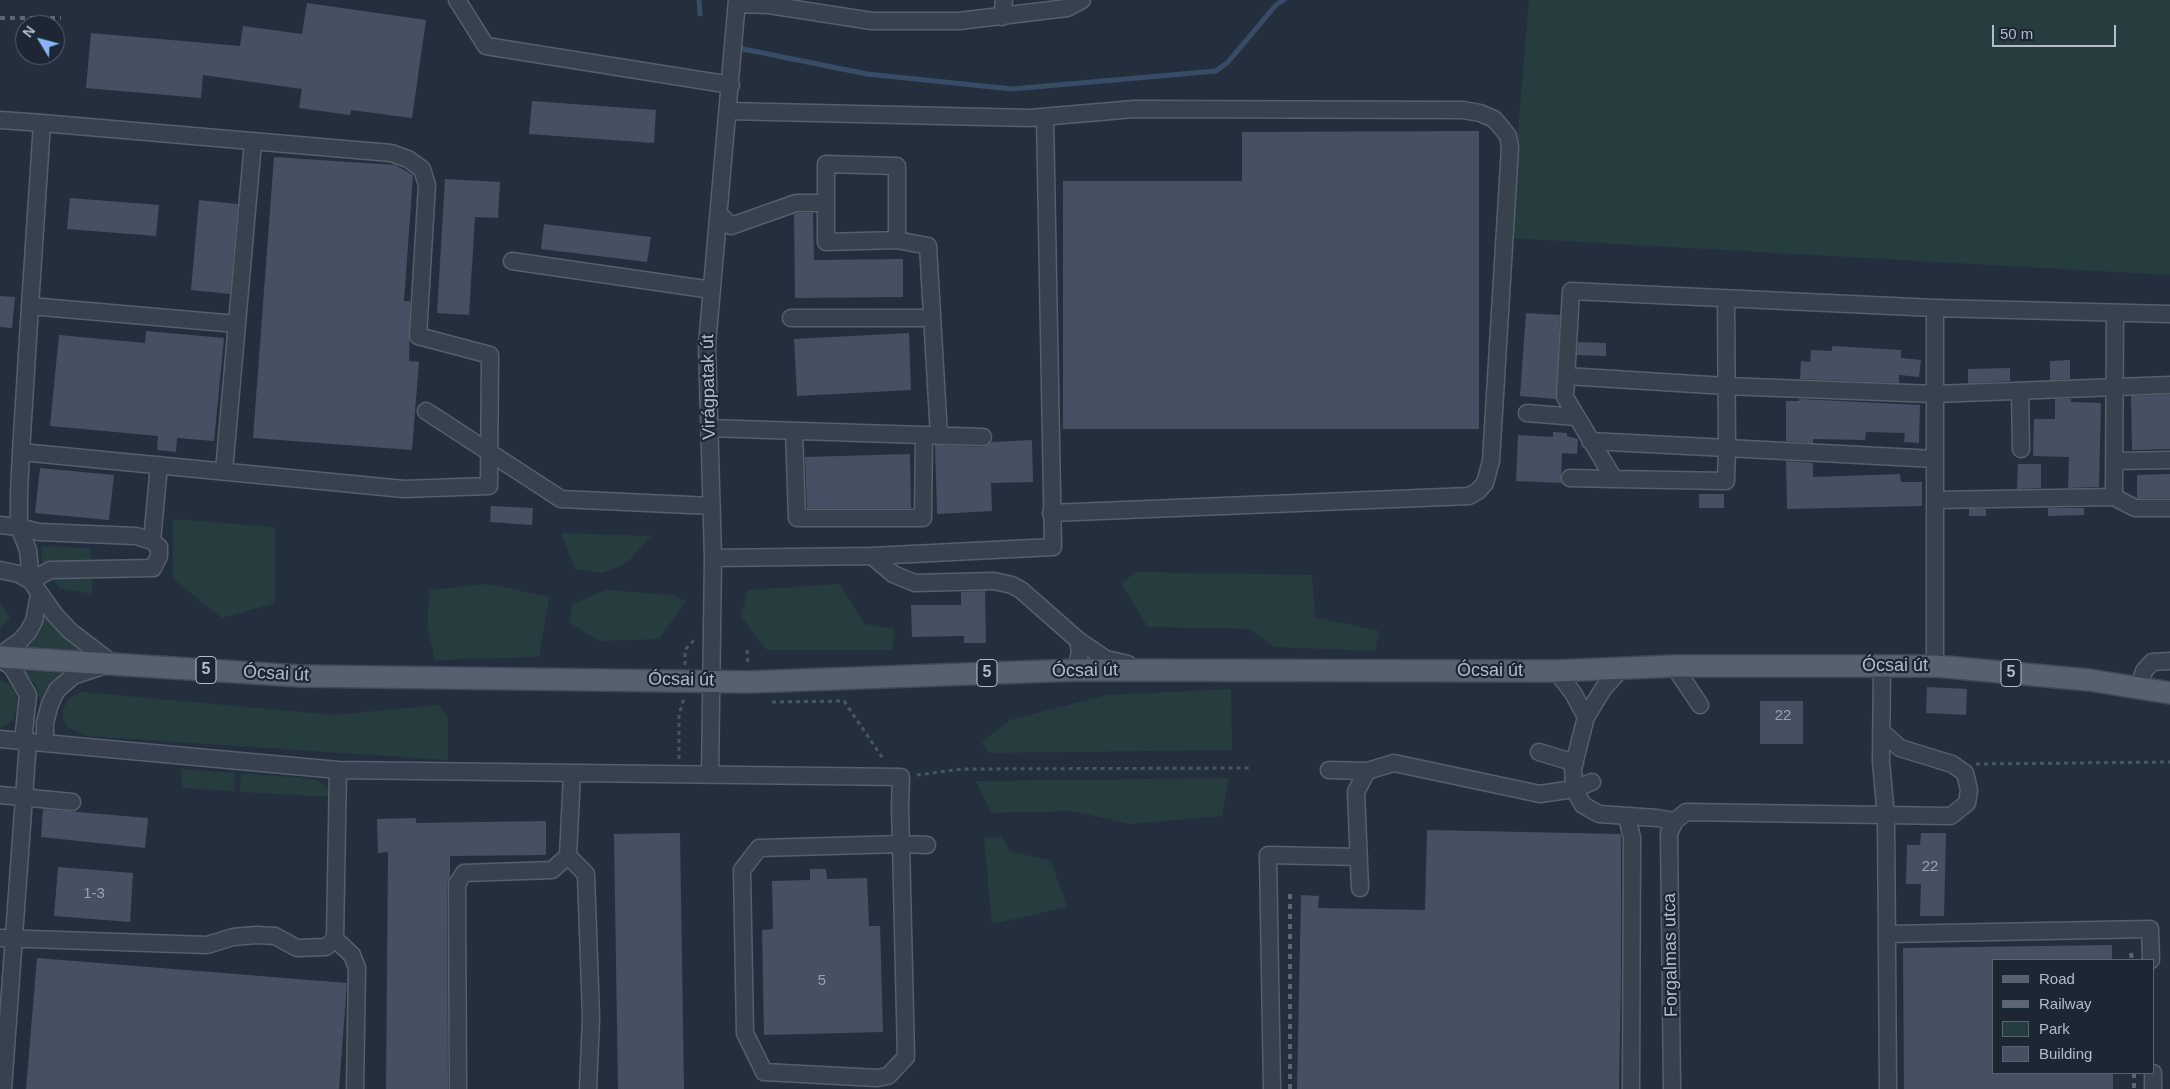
<!DOCTYPE html>
<meta charset="utf-8">
<style>
body{margin:0}
#map{position:relative;width:2170px;height:1089px;overflow:hidden;background:#242f3e;font-family:Helvetica,sans-serif}
canvas{display:block}
.legend{position:absolute;left:1992px;top:959px;width:162px;height:115px;box-sizing:border-box;background:#1d2633;border:1px solid #59626f;margin:0;padding:6px 9px;list-style:none;font-size:15px;color:#b4bcc9}
.legend li{display:flex;align-items:center;gap:10px;height:25px}
.legend b{width:25px;border:1px solid #59626f}
.north{position:absolute;left:15px;top:15px;width:50px;height:50px;box-sizing:border-box;background:#1d2633;border:1px solid #59626f;border-radius:50%;rotate:307deg;font-size:14px;font-weight:700;line-height:20px;text-align:center;color:#b4bcc9}
.north::after{content:'';display:block;margin:auto;width:18px;height:22px;background:#8ab4f8;clip-path:polygon(50% 0,100% 100%,50% 72%,0 100%)}
.scale{position:absolute;left:1992px;top:25px;width:124px;height:22px;box-sizing:border-box;border:2px solid #b4bcc9;border-top:0;padding-left:6px;font-size:15px;line-height:18px;white-space:nowrap;color:#b4bcc9;-webkit-text-stroke:4px #1d2633;paint-order:stroke}
</style>
<div id="map">
<canvas width="2170" height="1089"></canvas>
<ul class="legend">
<li><b style="height:6px;background:#56606e"></b>Road</li>
<li><b style="height:6px;background:#5a6575"></b>Railway</li>
<li><b style="height:14px;background:#263c3f"></b>Park</li>
<li><b style="height:14px;background:#455162"></b>Building</li>
</ul>
<div class="north">N</div>
<div class="scale">50 m</div>
</div>
<script>
const c = document.querySelector('canvas').getContext('2d');
c.lineJoin = 'round';
function fillPath(path, color) { c.fillStyle = color; c.fill(path, 'evenodd'); }
const shape = rows => new Path2D(rows.map(r => 'M' + r).join(''));
function trace(path, color, width, dash) { c.strokeStyle = color; c.lineWidth = width; c.lineCap = dash ? 'butt' : 'round'; c.setLineDash(dash || []); c.stroke(path); }
function drawText(font, color, halo, rows, align = 'center') {
  c.font = font + ' Helvetica,sans-serif'; c.lineWidth = 4.5; c.setLineDash([]); c.textBaseline = 'middle'; c.strokeStyle = halo; c.fillStyle = color; for (const [text, x, y, turn = 0] of rows) {
    c.save(); c.translate(x, y); c.rotate((+turn || 0) * Math.PI / 180); c.textAlign = isNaN(turn) ? turn : align; if (halo) c.strokeText(text, 0, 0); c.fillText(text, 0, 0); c.restore();
  }
}
const green = shape([
 [1529,0,2170,0,2170,275,1509,238],
 [173,519,275,527,275,603,222,618,173,579],
 [561,533,651,536,628,562,603,573,575,569],
 [42,546,91,548,92,594,59,588,41,560],
 [1137,572,1312,575,1315,617,1379,631,1375,651,1274,647,1250,629,1148,627,1121,583],
 [488,584,549,597,539,657,435,660,427,626,430,590],
 [840,584,864,624,894,629,893,650,767,650,741,616,748,590],
 [607,590,672,595,686,601,659,639,599,641,570,623,572,604],
 [0,603,10,618,0,630],
 [46,610,55,628,70,644,79,649,79,652,28,648,38,635],
 [21,671,45,672,61,674,53,682,41,705,36,684],
 [0,680,11,685,17,696,17,708,12,721,0,729],
 [1231,689,1232,750,989,753,982,742,1010,720,1107,695],
 [82,692,334,715,439,705,448,716,448,760,86,736,68,727,63,720,62,711,70,697],
 [180,769,235,773,234,791,183,788],
 [241,773,314,779,327,786,330,797,240,792],
 [1229,778,1222,816,1129,824,1073,811,991,813,976,781],
 [1001,837,1010,851,1051,861,1067,907,992,924,984,838]
]);
const stream = shape([
 [699,0,700,14],
 [743,49,867,74,1012,89,1216,71,1228,62,1276,5,1284,0]
]);
const building = shape([
 [307,3,426,20,412,118,351,110,350,115,299,108,302,89,203,75,201,98,86,88,91,33,240,46,243,26,302,34],
 [532,101,656,110,654,143,529,134],
 [1479,131,1479,429,1063,429,1063,181,1242,181,1242,132],
 [274,157,395,165,413,175,404,301,410,301,409,361,419,362,412,450,253,438],
 [445,179,500,182,498,218,475,217,469,315,437,313],
 [70,198,159,205,156,236,67,229],
 [199,200,238,204,230,294,191,290],
 [798,213,813,213,814,260,903,259,903,297,795,298,794,214],
 [544,224,651,237,647,262,541,249],
 [0,296,15,297,12,328,0,327],
 [1526,313,1560,315,1556,399,1520,396],
 [146,331,224,338,214,441,177,438,176,452,157,450,158,436,50,426,59,335,145,343],
 [909,333,911,390,797,396,794,339],
 [1578,342,1606,343,1606,356,1577,355],
 [1832,346,1901,350,1901,358,1921,360,1919,377,1899,375,1899,383,1800,379,1801,361,1810,362,1811,350,1832,351],
 [2070,360,2070,379,2050,380,2050,361],
 [2010,368,2010,381,1968,383,1968,369],
 [2170,395,2170,449,2132,450,2131,396],
 [1799,399,1920,405,1919,443,1904,442,1905,433,1866,432,1865,440,1813,439,1813,443,1786,441,1786,401,1799,401],
 [2055,399,2071,399,2071,402,2101,403,2099,487,2068,488,2069,457,2033,456,2034,419,2055,419],
 [1553,432,1567,433,1567,436,1578,439,1577,454,1562,453,1561,483,1516,481,1518,435,1553,437],
 [1032,440,1033,482,991,483,992,511,937,514,935,445,983,447,992,442],
 [910,454,911,508,807,508,805,457],
 [1786,461,1813,463,1813,477,1900,474,1901,482,1922,482,1922,506,1787,509],
 [2018,464,2041,464,2041,488,2017,489],
 [40,468,114,475,109,520,35,513],
 [2170,474,2170,498,2137,498,2137,475],
 [1699,494,1724,494,1724,508,1699,508],
 [491,506,533,508,532,525,490,522],
 [2048,508,2084,508,2084,515,2048,516],
 [1969,509,1986,509,1986,516,1969,516],
 [985,591,986,643,964,643,964,636,912,637,911,605,961,605,961,592],
 [1927,687,1967,689,1966,715,1926,713],
 [1760,701,1803,701,1803,744,1760,744],
 [43,809,148,818,145,848,41,837],
 [416,818,416,823,546,821,546,855,450,856,450,877,447,884,448,1089,386,1089,388,852,378,853,377,819],
 [1427,830,1621,834,1621,975,1619,1089,1297,1089,1301,895,1319,896,1318,908,1425,910],
 [680,833,684,1089,618,1089,614,834],
 [1921,833,1946,833,1944,916,1920,916,1921,884,1906,884,1907,845,1920,845],
 [58,867,133,873,130,922,54,916],
 [810,869,826,869,827,879,867,878,869,926,880,926,883,1032,764,1035,762,930,773,929,772,881,810,880],
 [2112,945,2112,960,1994,960,1994,1073,2113,1073,2113,1089,1904,1089,1903,948],
 [37,958,347,983,339,1089,26,1089]
]);
const path = shape([
 [747,650,748,665],
 [685,665,685,650,696,638],
 [772,702,844,701,884,760],
 [679,759,679,715,684,698],
 [1976,764,2170,762],
 [917,775,962,769,1250,768]
]);
const minor = shape([
 [457,0,486,46,731,85],
 [737,4,769,5,872,21,959,21,1067,8,1082,0],
 [1002,17,1004,0],
 [728,111,1030,118,1134,109,1463,110,1480,113,1494,119,1501,127,1508,136,1510,147,1491,461,1485,483,1478,491,1469,496,1051,513],
 [0,120,42,123],
 [719,214,731,226,796,203,826,203,826,242,897,240,897,166,826,164,826,203],
 [897,240,928,246,939,436],
 [512,261,712,290],
 [30,306,237,324],
 [791,318,932,318],
 [1566,376,1726,386,1935,394,2170,385],
 [2020,391,2021,449],
 [426,411,561,499,712,506],
 [1527,413,1576,417],
 [709,428,983,437],
 [794,431,797,518,923,518,924,435],
 [1590,441,1727,448,1726,298],
 [1935,459,1727,448,1726,481,1614,479,1565,397,1571,291,1935,308,2170,314],
 [2115,461,2170,460],
 [224,471,253,142],
 [1570,478,1614,479],
 [2114,497,2115,313],
 [1935,500,2114,497,2135,508,2170,508],
 [0,525,19,527,39,532,136,536,152,541,159,547,159,556,153,568,50,570,31,581,28,550,19,527,19,493,21,452,30,306,42,123,391,153,408,159,422,169,427,185,418,336,490,355,489,486,404,489,21,452],
 [152,541,159,465],
 [872,556,893,574,915,583,994,581,1012,585,1021,590,1078,640,1080,652,1076,670],
 [713,558,872,556,1053,547,1045,117],
 [0,570,19,574,31,581,55,615,70,631,112,663],
 [1078,640,1106,659,1128,664],
 [0,655,20,641,28,632,34,621,39,595],
 [0,659,12,667,28,695,23,741],
 [1674,666,1700,705],
 [1882,666,1881,762,1886,816,1888,1089],
 [1935,666,1935,308],
 [1621,669,1603,689,1586,717,1573,768,1574,789,1583,805,1599,814,1657,818,1675,821],
 [1556,671,1573,693,1586,717],
 [2139,688,2144,671,2152,662,2170,661],
 [0,739,338,770,901,777,900,807,901,844,906,1057,888,1076,877,1078,764,1072,745,1033,742,870,759,848,901,844,927,845],
 [45,743,45,723,50,704,57,690,73,676,103,666],
 [1539,752,1575,763],
 [1329,770,1367,771,1394,763,1540,794,1574,789,1592,782],
 [572,774,568,856,586,874,591,1018,588,1089],
 [710,775,713,558,707,345,737,0],
 [0,795,72,802],
 [1627,817,1632,838,1631,1089],
 [1360,888,1356,792,1367,771],
 [1888,934,2150,929,2151,960],
 [0,938,207,945,233,937,257,935,275,936,297,948,326,947,335,939,338,770],
 [335,939,352,955,357,968,355,1089],
 [2153,1073,2153,1089],
 [3,1089,28,742],
 [458,1089,457,884,464,873,552,870,568,856],
 [1272,1089,1268,855,1359,857],
 [1672,1089,1669,833,1675,821,1686,812,1951,816,1967,803,1969,790,1965,773,1952,764,1900,748,1881,731]
]);
const major = shape([
 [0,657,300,676,749,682,1076,670,1556,671,1674,666,1935,666,2089,680,2170,693]
]);
const rail = shape([
 [0,18,61,18],
 [2131,953,2132,960],
 [2134,1073,2134,1089],
 [1290,1089,1290,891]
]);
const numberNames = [
 ["22",1783,716],
 ["22",1930,867],
 ["1-3",94,894],
 ["5",822,981]
];
const shields = [
 [206,670,20],
 [987,673,20],
 [2011,673,20]
];
const shieldNames = [
 ["5",206,670],
 ["5",987,673],
 ["5",2011,673]
];
const streetNames = [
 ["Virágpatak út",709,387,-91],
 ["Ócsai út",1895,666],
 ["Ócsai út",1085,671,-1],
 ["Ócsai út",1490,671],
 ["Ócsai út",276,674,3],
 ["Ócsai út",681,680,1],
 ["Forgalmas utca",1671,955,-91]
];
fillPath(green, '#263c3f');
trace(stream, '#394c67', 5);
fillPath(building, '#455162');
trace(minor, '#565f6c', 19);
trace(major, '#414a57', 24);
trace(path, '#44595c', 3, [4, 4]);
trace(minor, '#38414e', 16);
trace(major, '#56606e', 21);
trace(rail, '#5a6575', 4, [5, 5]);
drawText('15px', '#98a1af', null, numberNames);
for (const [x, y, w] of shields) { const box = new Path2D(); box.roundRect(x - w / 2, y - 13.5, w, 27, 4); c.fillStyle = '#1d2633'; c.fill(box); trace(box, '#b4bcc9', 1); }
drawText('bold 16px', '#b4bcc9', null, shieldNames);
drawText('18px', '#b4bcc9', '#1d2633', streetNames);
</script>
